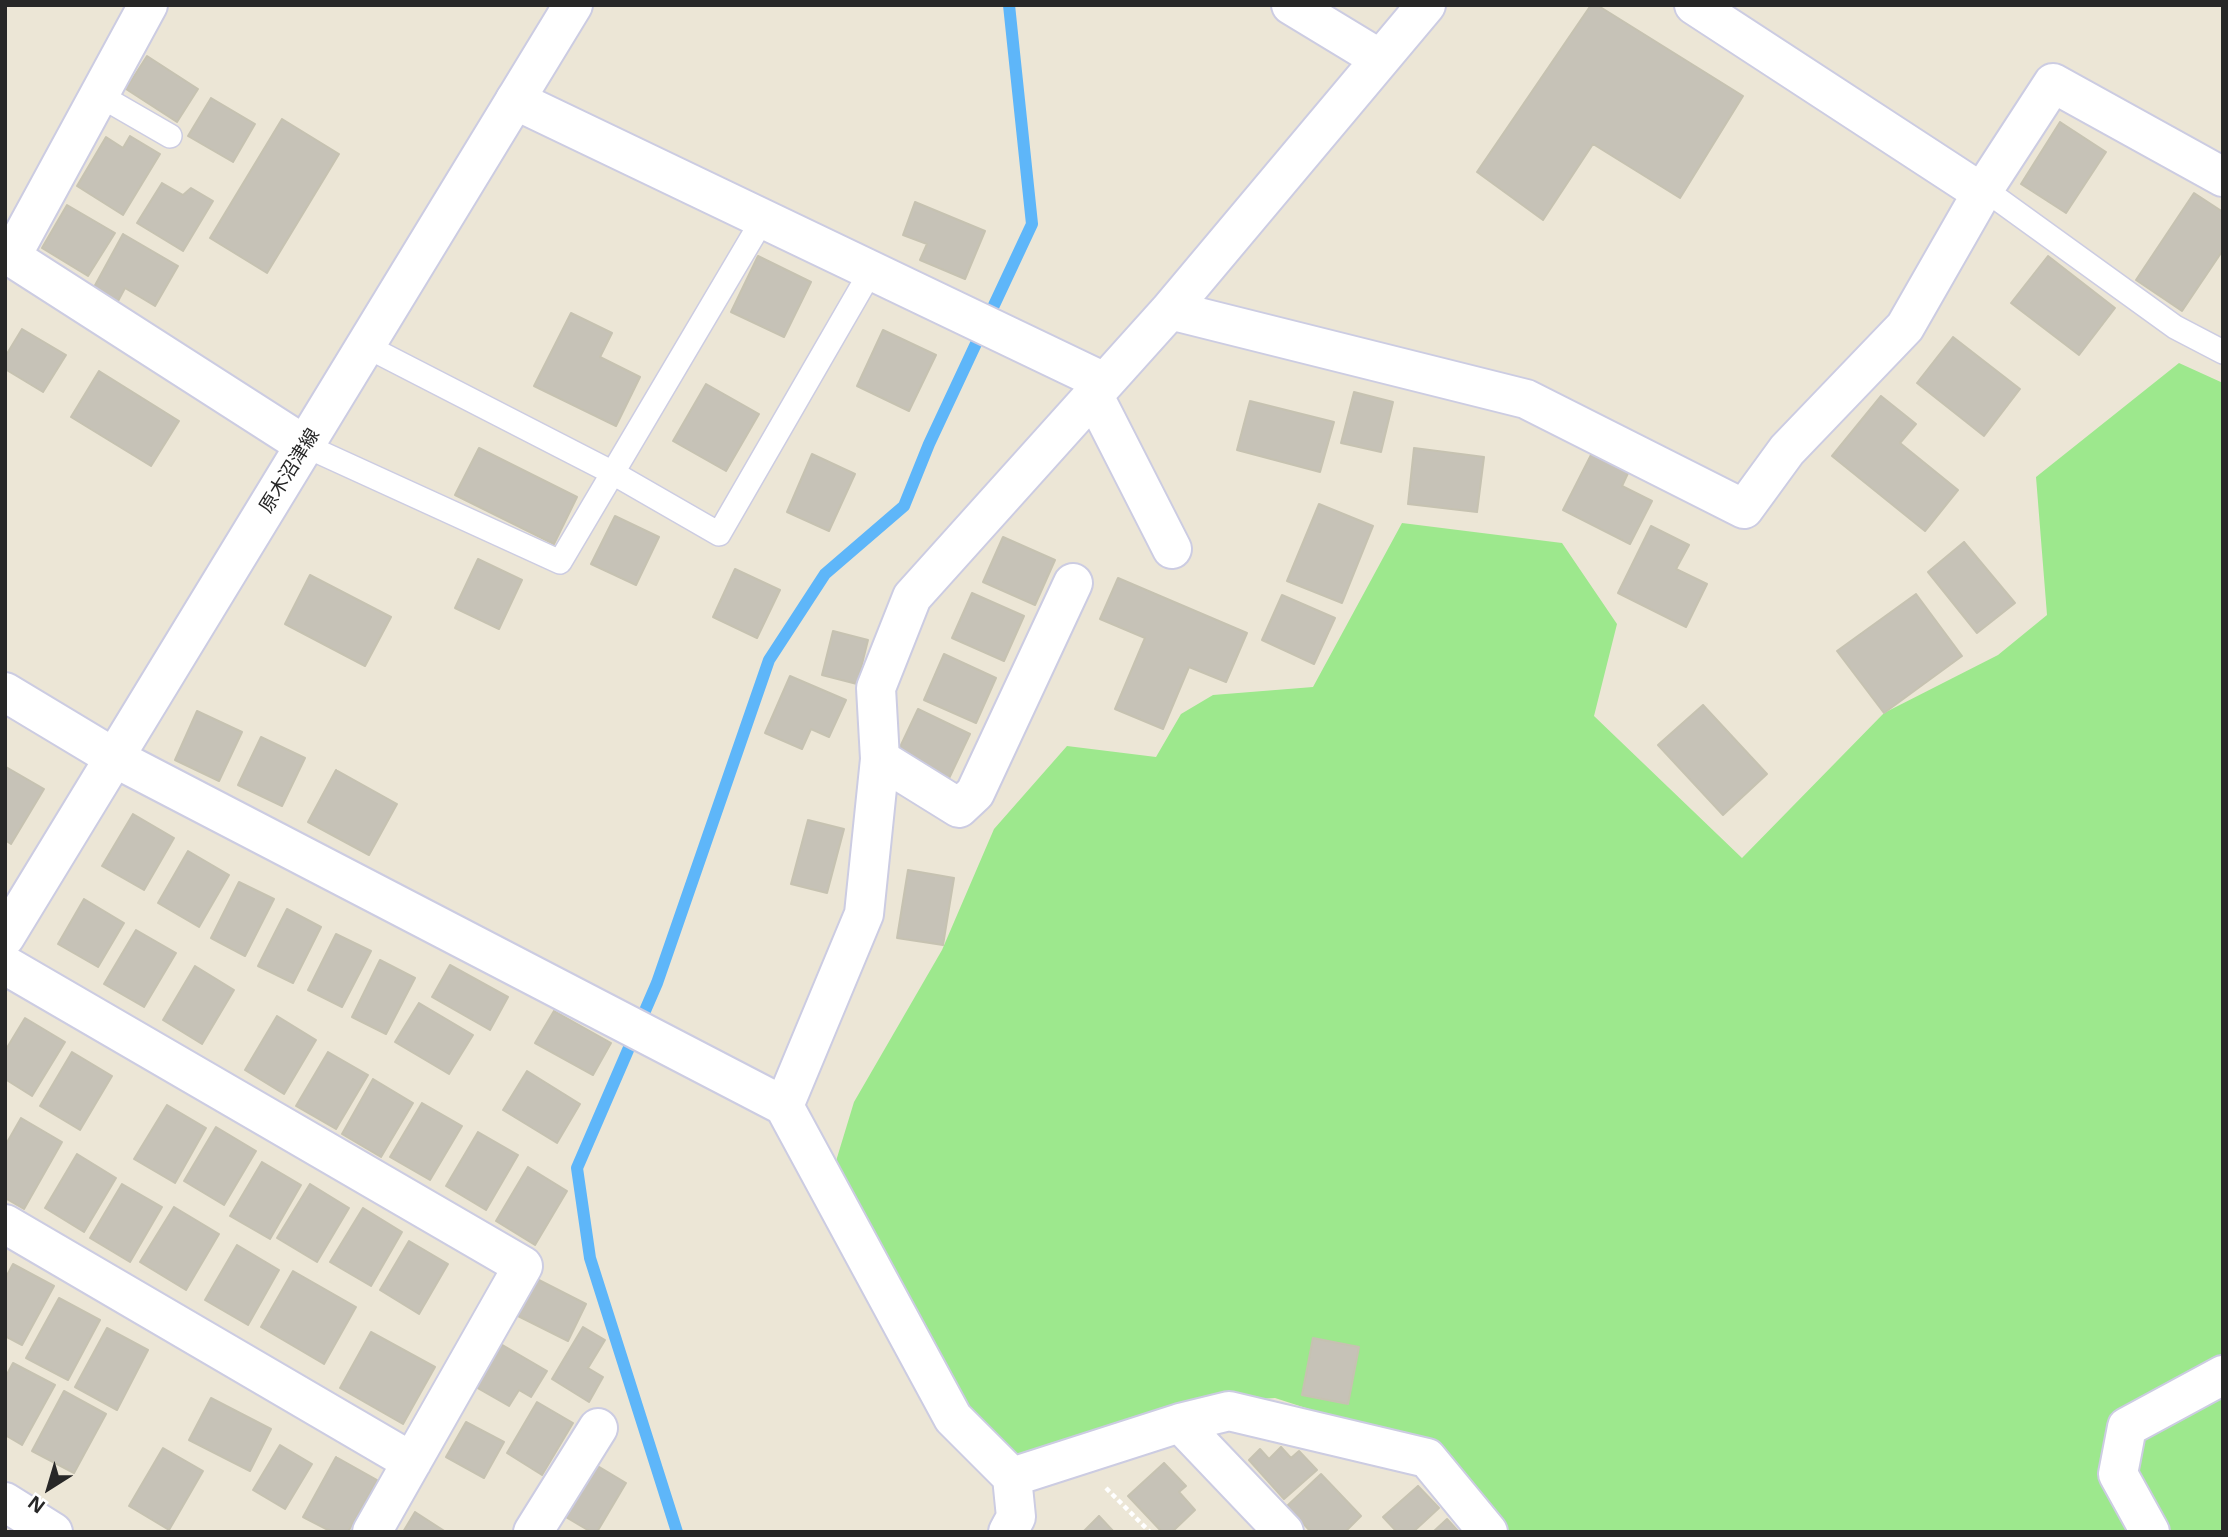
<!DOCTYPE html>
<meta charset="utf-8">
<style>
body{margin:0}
#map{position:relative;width:2228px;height:1537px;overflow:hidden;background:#ece6d6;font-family:"Open Sans",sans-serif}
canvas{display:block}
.frame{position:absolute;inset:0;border:7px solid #272727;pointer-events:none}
.north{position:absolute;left:14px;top:1453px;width:70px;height:70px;-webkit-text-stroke:5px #fff;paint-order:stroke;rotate:217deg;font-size:19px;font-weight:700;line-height:28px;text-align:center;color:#272727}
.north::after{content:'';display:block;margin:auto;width:24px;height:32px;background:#272727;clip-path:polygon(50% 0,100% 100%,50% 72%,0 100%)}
</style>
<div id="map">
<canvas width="2228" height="1537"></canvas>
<div class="frame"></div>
<div class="north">N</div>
</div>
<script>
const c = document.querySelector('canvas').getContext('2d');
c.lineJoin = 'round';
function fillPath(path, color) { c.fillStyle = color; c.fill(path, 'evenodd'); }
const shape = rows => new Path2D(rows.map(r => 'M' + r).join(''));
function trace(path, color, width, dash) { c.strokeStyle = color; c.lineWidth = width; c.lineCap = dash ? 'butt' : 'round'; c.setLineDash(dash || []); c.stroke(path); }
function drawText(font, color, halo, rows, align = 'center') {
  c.font = font + ' "Open Sans","Noto Sans JP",sans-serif'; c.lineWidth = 5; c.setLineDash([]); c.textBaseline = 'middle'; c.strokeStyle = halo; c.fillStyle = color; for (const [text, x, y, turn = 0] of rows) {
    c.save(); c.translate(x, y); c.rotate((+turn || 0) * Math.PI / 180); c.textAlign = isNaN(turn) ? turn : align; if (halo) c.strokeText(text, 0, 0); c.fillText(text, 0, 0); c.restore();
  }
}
const green = shape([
 [2179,363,2223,383,2223,1532,1491,1532,1420,1445,1275,1398,1176,1404,1012,1477,829,1184,854,1102,942,950,994,829,1067,746,1156,757,1181,714,1213,695,1313,687,1402,523,1562,543,1617,624,1594,716,1742,858,1884,713,1998,655,2047,615,2036,477]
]);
const stream = shape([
 [677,1532,590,1258,577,1168,657,983,769,660,825,574,904,506,929,444,1032,224,1009,5]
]);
const building = shape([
 [1591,5,1597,5,1743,96,1680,198,1593,144,1543,220,1477,172,1591,5],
 [147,56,198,89,177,122,126,89,147,56],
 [211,98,255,124,233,162,188,136,211,98],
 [282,119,339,154,267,273,210,238,282,119],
 [2060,122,2106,152,2066,213,2021,184,2060,122],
 [130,136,160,154,123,215,77,186,106,137,123,148,130,136],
 [162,183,183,195,191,188,213,201,183,251,137,223,162,183],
 [2194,193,2223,212,2223,250,2182,311,2136,280,2194,193],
 [915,202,985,231,965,279,920,260,927,244,903,235,915,202],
 [67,205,115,233,88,276,42,248,67,205],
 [123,234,178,266,155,306,125,288,117,303,93,289,123,234],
 [758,256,811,282,784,337,731,312,758,256],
 [2048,256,2115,308,2079,355,2011,303,2048,256],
 [571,313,612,333,600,357,640,377,616,426,534,386,571,313],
 [22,329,66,355,43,392,5,369,5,357,22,329],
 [883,330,936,355,909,411,857,386,883,330],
 [1953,337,2020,389,1984,436,1917,383,1953,337],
 [99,371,179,421,151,466,71,417,99,371],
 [706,384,759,414,726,471,673,441,706,384],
 [1354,392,1393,402,1381,452,1341,443,1354,392],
 [1881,396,1916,424,1900,443,1958,490,1925,531,1832,456,1881,396],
 [1250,401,1334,422,1320,472,1237,450,1250,401],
 [479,448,577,497,554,544,455,495,479,448],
 [1414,448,1484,457,1477,512,1408,504,1414,448],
 [1592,453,1629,471,1622,486,1652,501,1630,544,1563,510,1592,453],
 [812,454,855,474,829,531,787,512,812,454],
 [1319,504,1373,526,1342,603,1287,581,1319,504],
 [615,516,659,537,636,585,591,564,615,516],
 [1651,526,1689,545,1676,569,1707,584,1686,627,1618,593,1651,526],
 [1003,537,1055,560,1035,605,983,582,1003,537],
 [1964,542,2015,603,1977,633,1928,572,1964,542],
 [478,559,522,580,499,629,455,608,478,559],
 [735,569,780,590,757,638,713,617,735,569],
 [310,575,391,617,365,666,285,624,310,575],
 [1118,578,1247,633,1226,682,1189,667,1163,729,1115,709,1145,638,1100,619,1118,578],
 [972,593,1024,616,1004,661,952,638,972,593],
 [1916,594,1962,656,1884,713,1837,651,1916,594],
 [1282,595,1335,618,1314,664,1262,640,1282,595],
 [833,631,868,640,857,684,822,675,833,631],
 [944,654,996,678,976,723,924,700,944,654],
 [790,676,846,700,829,737,811,729,802,749,765,733,790,676],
 [1703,705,1767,774,1723,815,1658,745,1703,705],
 [918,709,970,734,944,789,892,764,918,709],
 [197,711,242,732,219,781,175,760,197,711],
 [261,737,305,758,282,806,238,785,261,737],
 [6,767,44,789,11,844,5,840,6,767],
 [336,770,397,804,369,855,308,822,336,770],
 [133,814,174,838,144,890,102,866,133,814],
 [808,820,844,829,827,893,791,884,808,820],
 [188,851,229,875,199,927,158,903,188,851],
 [908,870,954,878,943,945,897,938,908,870],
 [239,882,274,899,245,956,211,938,239,882],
 [84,899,124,923,98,967,58,944,84,899],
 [287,909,321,927,293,983,258,966,287,909],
 [136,930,176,953,144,1007,104,984,136,930],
 [336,934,371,951,342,1007,308,990,336,934],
 [380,960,415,978,386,1034,352,1017,380,960],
 [450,965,508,997,490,1030,432,997,450,965],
 [195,966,234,990,202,1044,163,1020,195,966],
 [419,1003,473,1035,449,1074,395,1042,419,1003],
 [554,1011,611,1043,593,1075,535,1043,554,1011],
 [277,1016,316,1040,284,1094,245,1070,277,1016],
 [25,1018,65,1042,32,1096,5,1079,5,1051,25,1018],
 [72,1052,112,1076,80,1130,40,1106,72,1052],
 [328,1052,368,1075,336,1129,296,1106,328,1052],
 [527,1071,580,1104,557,1143,503,1110,527,1071],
 [373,1079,413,1103,381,1157,342,1134,373,1079],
 [422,1103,462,1126,430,1180,390,1157,422,1103],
 [167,1105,206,1128,175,1183,134,1159,167,1105],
 [21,1118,62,1142,24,1209,5,1198,5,1146,21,1118],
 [216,1127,256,1151,224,1205,184,1181,216,1127],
 [478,1132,518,1155,486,1210,446,1186,478,1132],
 [77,1154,116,1178,84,1232,45,1208,77,1154],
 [262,1162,301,1185,270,1239,230,1216,262,1162],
 [528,1167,567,1191,535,1245,496,1221,528,1167],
 [122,1184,162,1207,130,1262,90,1238,122,1184],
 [310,1184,349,1208,317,1262,277,1238,310,1184],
 [174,1207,219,1234,186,1290,140,1262,174,1207],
 [363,1208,402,1232,371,1286,330,1262,363,1208],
 [409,1241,448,1264,419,1314,380,1290,409,1241],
 [237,1245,279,1270,248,1325,205,1300,237,1245],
 [13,1264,54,1286,22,1345,5,1336,5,1279,13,1264],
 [293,1271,356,1307,324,1364,261,1327,293,1271],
 [533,1277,586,1304,568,1341,514,1314,533,1277],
 [59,1298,100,1320,68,1380,26,1358,59,1298],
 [583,1327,605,1340,588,1368,603,1377,589,1402,552,1379,583,1327],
 [107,1328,148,1350,117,1410,75,1387,107,1328],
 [371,1332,435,1367,403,1424,340,1388,371,1332],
 [1313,1338,1359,1347,1348,1404,1302,1395,1313,1338],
 [499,1343,547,1371,531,1397,519,1390,509,1406,474,1386,499,1343],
 [13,1363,55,1385,22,1445,5,1435,5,1378,13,1363],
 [64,1391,106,1414,74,1473,32,1451,64,1391],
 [211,1398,271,1429,250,1471,189,1440,211,1398],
 [537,1402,573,1423,542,1475,507,1453,537,1402],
 [466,1422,504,1442,484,1478,446,1457,466,1422],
 [280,1445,312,1464,285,1509,253,1490,280,1445],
 [1281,1447,1291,1458,1299,1451,1317,1470,1284,1499,1249,1460,1260,1449,1269,1459,1281,1447],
 [163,1448,203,1471,169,1530,129,1506,163,1448],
 [336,1457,377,1480,348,1532,332,1532,303,1517,336,1457],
 [591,1462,626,1483,597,1532,591,1532,559,1513,591,1462],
 [1164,1463,1186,1486,1179,1492,1195,1510,1172,1532,1162,1532,1128,1496,1164,1463],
 [1321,1474,1361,1516,1345,1532,1311,1532,1287,1506,1321,1474],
 [1418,1486,1439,1508,1413,1532,1397,1532,1383,1517,1418,1486],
 [415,1512,446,1532,403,1532,415,1512],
 [1099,1516,1114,1532,1083,1532,1099,1516],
 [1447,1519,1459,1532,1433,1532,1447,1519]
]);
const path = shape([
 [1106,1488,1150,1532]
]);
const service = shape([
 [99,95,170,136],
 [1984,189,2175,327,2223,352],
 [366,346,613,473,719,534,871,271],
 [306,446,560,562,763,219]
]);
const minor = shape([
 [1291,5,1380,59],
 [1694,5,1982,193],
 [515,100,1104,382],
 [5,253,306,446],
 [11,257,148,5],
 [1170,310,1526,399,1744,509,1787,450,1905,327,1984,189,2053,83,2223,177],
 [1094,396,1172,549],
 [5,692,113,757,784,1106],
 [880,759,959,808,975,793,1073,583],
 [5,965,523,1266,372,1532],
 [5,1224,412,1462],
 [1180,1423,1284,1532],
 [1012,1477,1180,1423,1229,1411,1427,1458,1488,1532],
 [533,1532,598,1428],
 [1008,1532,1016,1517,1012,1477,953,1418,784,1106,864,914,880,759,876,688,912,597,1170,310,1426,5],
 [2150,1532,2118,1474,2127,1427,2223,1375]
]);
const secondary = shape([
 [5,937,573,5],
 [5,1502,53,1532]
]);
const streetNames = [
 ["原木沼津線",290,471,-58]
];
fillPath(green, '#9de88d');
trace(stream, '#5eb6f9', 12);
fillPath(building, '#c6c2b7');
trace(building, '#c6c2b1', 2);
trace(service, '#cccce2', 26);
trace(minor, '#cccce2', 42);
trace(secondary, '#cccce2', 42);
trace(path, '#fff', 4.5, [5, 3.5]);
trace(service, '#fff', 23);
trace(minor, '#fff', 38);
trace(secondary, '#fff', 38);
drawText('19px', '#272727', '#fff', streetNames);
</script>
